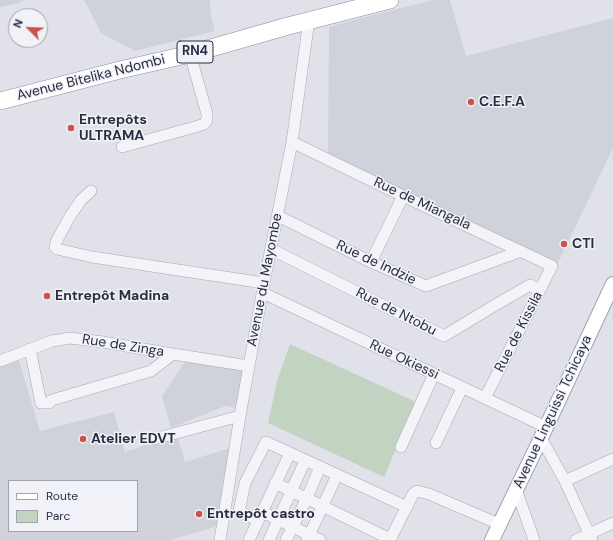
<!DOCTYPE html>
<meta charset="utf-8">
<style>
body{margin:0}
#map{position:relative;width:613px;height:540px;overflow:hidden;background:#e1e2e9;font-family:"DM Sans",sans-serif}
canvas{display:block}
.legend{position:absolute;left:8px;top:480px;width:130px;height:52px;box-sizing:border-box;background:#f1f2f7;border:1px solid #a1a3ae;margin:0;padding:5px 7px;list-style:none;font-size:12px;color:#2a2d41}
.legend li{display:flex;align-items:center;gap:8px;height:20px}
.legend b{width:20px;border:1px solid #a1a3ae}
.north{position:absolute;left:8px;top:8px;width:40px;height:40px;box-sizing:border-box;background:#f1f2f7;border:1px solid #a1a3ae;border-radius:50%;rotate:294deg;font-size:11px;font-weight:700;line-height:16px;text-align:center;color:#2a2d41}
.north::after{content:'';display:block;margin:auto;width:14px;height:18px;background:#cb5149;clip-path:polygon(50% 0,100% 100%,50% 72%,0 100%)}
</style>
<div id="map">
<canvas width="613" height="540"></canvas>
<ul class="legend">
<li><b style="height:5px;background:#fff"></b>Route</li>
<li><b style="height:11px;background:#c3d3c2"></b>Parc</li>
</ul>
<div class="north">N</div>
</div>
<script>
const c = document.querySelector('canvas').getContext('2d');
c.lineJoin = 'round';
function fillPath(path, color) { c.fillStyle = color; c.fill(path, 'evenodd'); }
const shape = rows => new Path2D(rows.map(r => 'M' + r).join(''));
function trace(path, color, width, dash) { c.strokeStyle = color; c.lineWidth = width; c.lineCap = dash ? 'butt' : 'round'; c.setLineDash(dash || []); c.stroke(path); }
function drawText(font, color, halo, rows, align = 'center') {
  c.font = font + ' "DM Sans",sans-serif'; c.lineWidth = 3; c.setLineDash([]); c.textBaseline = 'middle'; c.strokeStyle = halo; c.fillStyle = color; for (const [text, x, y, turn = 0] of rows) {
    c.save(); c.translate(x, y); c.rotate((+turn || 0) * Math.PI / 180); c.textAlign = isNaN(turn) ? turn : align; if (halo) c.strokeText(text, 0, 0); c.fillText(text, 0, 0); c.restore();
  }
}
const built = shape([
 [0,0,24,0,16,4,0,7],
 [84,0,210,0,211,17,215,31,135,51,101,33],
 [433,0,450,0,466,56,613,18,613,148,557,265,328,154,329,27,361,18],
 [18,357,40,431,114,412,125,452,177,435,185,462,230,448,219,508,220,524,218,526,171,540,0,540,0,365],
 [9,481,137,481,137,531,9,531],
 [186,360,244,368,238,408,225,406,171,428,162,396]
]);
const green = shape([
 [290,344,416,402,384,477,268,423,277,381]
]);
const minor = shape([
 [292,142,403,196,552,266,485,398],
 [122,147,195,127,204,124,206,122,207,120,207,114,190,54],
 [91,191,81,200,69,218,56,242,55,247,57,249,92,257,264,283],
 [278,216,371,262,426,286,521,251],
 [271,249,444,336,497,304,530,285,540,290],
 [371,262,403,196],
 [263,293,546,427],
 [30,349,41,403,49,403,52,400,151,371,173,354],
 [0,361,52,341,70,338,103,342,173,354,249,366],
 [541,438,565,481,592,540],
 [154,439,240,416],
 [436,443,462,388],
 [401,447,434,374],
 [565,481,613,459],
 [275,483,390,539],
 [516,489,534,540],
 [262,512,320,540],
 [258,521,239,511,245,483,266,442,290,453],
 [220,540,240,416,264,283,292,142,309,20],
 [249,540,290,453,407,507],
 [269,540,305,461],
 [286,540,307,498,320,467],
 [307,540,337,475],
 [390,540,412,496,414,493,417,491,429,494,499,524],
 [576,540,613,523]
]);
const major = shape([
 [492,540,541,438,613,284]
]);
const highway = shape([
 [0,101,120,70,190,54,288,26,390,0]
]);
const markers = [
 [471,102,4,"#cb5149"],
 [71,128,4,"#cb5149"],
 [564,244,4,"#cb5149"],
 [47,296,4,"#cb5149"],
 [83,439,4,"#cb5149"],
 [199,514,4,"#cb5149"]
];
const shields = [
 [195,52,36]
];
const shieldNames = [
 ["RN4",195,52]
];
const streetNames = [
 ["Avenue Bitelika Ndombi",91,78,-14],
 ["Rue de Miangala",422,204,25],
 ["Rue de Indzie",376,263,25],
 ["Avenue du Mayombe",265,280,-79],
 ["Rue de Ntobu",396,312,27],
 ["Rue de Kissila",519,332,-63],
 ["Rue de Zinga",123,346,9],
 ["Rue Okiessi",404,360,25],
 ["Avenue Linguissi Tchicaya",553,412,-65]
];
const poiNames = [
 ["C.E.F.A",479,102],
 ["Entrepôts",79,120],
 ["ULTRAMA",79,136],
 ["CTI",572,244],
 ["Entrepôt Madina",55,296],
 ["Atelier EDVT",91,439],
 ["Entrepôt castro",207,514]
];
fillPath(built, '#cfd1db');
fillPath(green, '#c3d3c2');
trace(minor, '#a6a8b3', 12);
trace(major, '#a0a4b5', 16);
trace(highway, '#898da0', 18);
trace(minor, '#f4f4f8', 11);
trace(major, '#fff', 14);
trace(highway, '#fff', 17);
for (const [x, y, r, color] of markers) { const dot = new Path2D(); dot.arc(x, y, r, 0, 2 * Math.PI); c.fillStyle = color; c.fill(dot); trace(dot, '#f1f2f7', 1.5); }
for (const [x, y, w] of shields) { const box = new Path2D(); box.roundRect(x - w / 2, y - 11, w, 22, 3); c.fillStyle = '#f1f2f7'; c.fill(box); trace(box, '#2a2d41', 1); }
drawText('bold 13px', '#2a2d41', null, shieldNames);
drawText('14px', '#2a2d41', '#f1f2f7', streetNames);
drawText('bold 14px', '#2a2d41', '#f1f2f7', poiNames, 'left');
</script>
